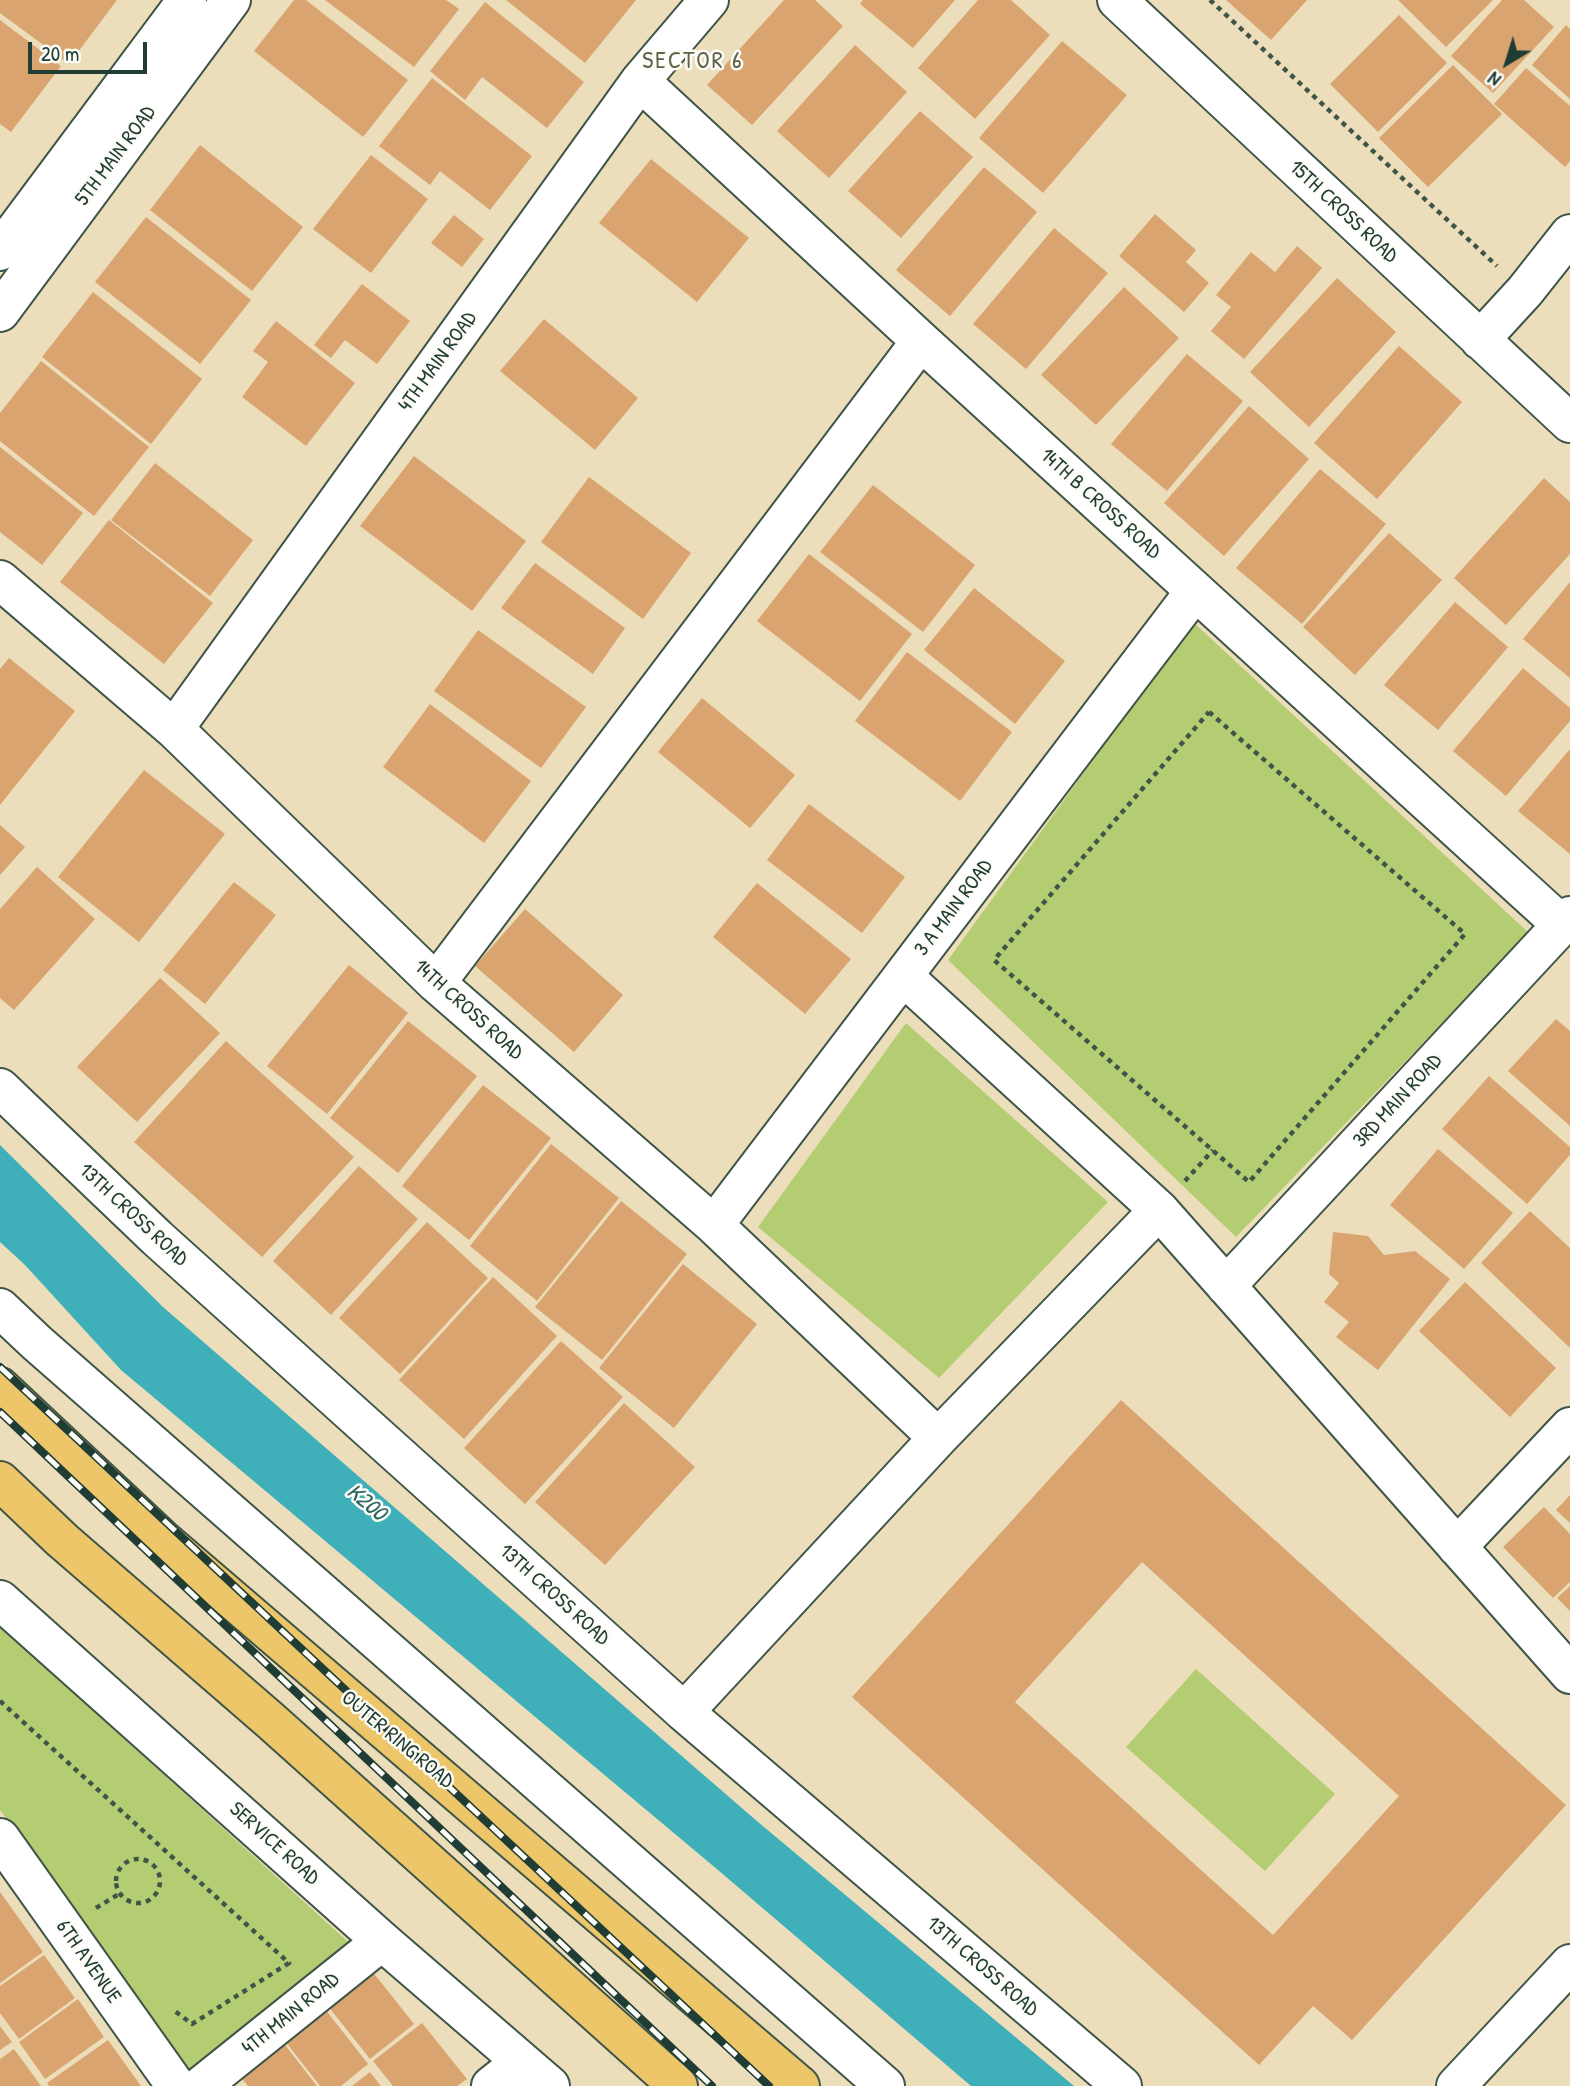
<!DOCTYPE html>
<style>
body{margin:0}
#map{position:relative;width:1570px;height:2086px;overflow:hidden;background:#ecdebb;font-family:"Patrick Hand",sans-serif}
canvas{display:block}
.north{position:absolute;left:1472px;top:28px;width:70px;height:70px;-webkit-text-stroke:5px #fdfcf7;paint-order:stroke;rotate:218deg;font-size:19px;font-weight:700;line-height:28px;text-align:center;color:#1f3d34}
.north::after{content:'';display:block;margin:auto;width:24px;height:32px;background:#1f3d34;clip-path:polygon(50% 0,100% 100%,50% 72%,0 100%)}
.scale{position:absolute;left:28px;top:42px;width:119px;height:32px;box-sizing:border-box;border:4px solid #1f3d34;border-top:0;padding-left:9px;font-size:21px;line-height:24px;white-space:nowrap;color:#1f3d34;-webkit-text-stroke:5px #fdfcf7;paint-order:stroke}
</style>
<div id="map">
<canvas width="1570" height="2086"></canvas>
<div class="north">N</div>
<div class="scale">20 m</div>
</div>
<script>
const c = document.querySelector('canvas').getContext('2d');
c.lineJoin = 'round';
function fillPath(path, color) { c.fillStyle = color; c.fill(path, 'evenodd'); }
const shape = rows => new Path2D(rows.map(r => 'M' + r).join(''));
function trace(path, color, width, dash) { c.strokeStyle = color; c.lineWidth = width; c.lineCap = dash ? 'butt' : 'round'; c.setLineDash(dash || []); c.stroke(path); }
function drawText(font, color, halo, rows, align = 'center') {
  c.font = font + ' "Patrick Hand",sans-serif'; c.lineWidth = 5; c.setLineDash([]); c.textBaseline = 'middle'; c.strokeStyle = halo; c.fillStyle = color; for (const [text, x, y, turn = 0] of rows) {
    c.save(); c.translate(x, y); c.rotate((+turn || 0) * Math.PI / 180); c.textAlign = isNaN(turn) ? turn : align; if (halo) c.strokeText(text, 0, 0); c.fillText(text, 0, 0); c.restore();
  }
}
const green = shape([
 [1193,622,1529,933,1236,1237,948,960],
 [906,1023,1108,1202,939,1378,758,1227],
 [0,1626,356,1949,191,2075,0,1810],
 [1196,1669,1335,1794,1265,1871,1126,1747]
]);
const water = shape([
 [0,1145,163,1307,758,1822,1074,2086,971,2086,718,1870,121,1370,25,1265,0,1242]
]);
const building = shape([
 [0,0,117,0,69,64,0,13],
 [294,0,306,0,408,80,363,137,254,51],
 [325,0,446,0,459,9,414,67],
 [506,0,636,0,585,63],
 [784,0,815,0,843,26,752,125,707,85],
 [863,0,955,0,913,48,860,4],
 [978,0,1011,0,1050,35,975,119,918,68],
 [1226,0,1307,0,1271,40],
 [1398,0,1493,0,1446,47],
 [1502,0,1524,0,1554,27,1493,93,1451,56],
 [485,2,584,82,547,128,482,77,465,100,430,71],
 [1399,15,1447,63,1378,132,1330,84],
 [0,20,61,66,11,132,0,124],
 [1566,25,1570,29,1570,99,1532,65],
 [1062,41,1127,95,1043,193,979,138],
 [855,45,907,92,829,178,777,131],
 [1453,65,1502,114,1428,187,1379,138],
 [1526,68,1570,106,1570,161,1565,167,1494,104],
 [432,78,532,156,490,210,440,171,430,185,379,146],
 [920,111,973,157,901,238,848,191],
 [200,145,303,227,252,291,150,210],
 [371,155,428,199,371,273,313,229],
 [651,159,749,238,697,302,599,223],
 [984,167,1037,212,950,316,896,270],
 [1155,214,1196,250,1186,262,1209,283,1184,312,1119,256],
 [454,215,484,239,462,267,431,243],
 [146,217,251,300,200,364,95,282],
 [1054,228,1108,273,1026,369,973,324],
 [1297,246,1322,268,1244,359,1211,331,1231,307,1216,295,1251,252,1275,272],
 [1337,278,1396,332,1309,427,1250,372],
 [362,284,410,321,377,364,345,340,331,358,314,345],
 [1124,287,1179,338,1096,425,1041,375],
 [93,292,202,379,151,444,42,357],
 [544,319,638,398,595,450,500,371],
 [276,321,355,383,306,446,242,397,268,362,253,351],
 [1399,346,1462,402,1377,499,1314,443],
 [1187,354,1243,401,1167,491,1111,444],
 [41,361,149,447,94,516,0,441,0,413],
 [1249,406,1309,459,1224,556,1164,503],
 [0,447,83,513,42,565,0,532],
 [414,456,526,541,472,611,360,526],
 [155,463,253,540,210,596,111,520],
 [1320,469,1386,524,1302,624,1236,568],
 [589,477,691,553,643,619,541,542],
 [1544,478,1570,502,1570,554,1506,625,1454,578],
 [873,485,975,565,923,632,820,552],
 [109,520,213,603,164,664,60,582],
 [1389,533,1442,580,1355,675,1303,627],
 [809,554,912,634,860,701,757,621],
 [535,563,625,628,593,674,501,608],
 [1570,582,1570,678,1523,639],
 [974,588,1065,661,1015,724,924,650],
 [1455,602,1508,647,1438,730,1384,685],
 [478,630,586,707,541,768,434,691],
 [907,652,1012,732,960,801,855,721],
 [9,658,75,711,0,805,0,669],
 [1523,668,1570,708,1570,721,1506,796,1453,751],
 [702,698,795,775,750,828,658,752],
 [430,704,531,781,484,843,383,767],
 [1570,749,1570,854,1518,811],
 [144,770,225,834,139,942,58,877],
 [809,804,905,877,862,933,767,860],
 [0,825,25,847,0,875],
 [37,867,95,919,14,1010,0,998,0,909],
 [234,882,276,915,205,1004,163,970],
 [757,883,851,959,805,1014,713,937],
 [525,909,623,995,574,1052,475,966],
 [349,965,408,1013,327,1114,267,1066],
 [160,978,220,1033,137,1122,77,1067],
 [1556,1019,1570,1031,1570,1126,1508,1071],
 [408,1021,477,1076,398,1173,330,1118],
 [226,1041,354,1157,262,1257,134,1142],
 [1489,1076,1570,1147,1570,1155,1527,1204,1442,1129],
 [483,1085,551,1138,469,1240,402,1186],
 [551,1144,619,1198,537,1301,470,1246],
 [1438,1149,1513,1213,1464,1269,1390,1205],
 [359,1166,418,1219,331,1315,273,1261],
 [621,1201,687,1254,602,1360,535,1307],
 [1530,1211,1570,1248,1570,1348,1481,1263],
 [427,1222,488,1278,400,1374,339,1318],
 [1333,1232,1368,1236,1384,1255,1415,1251,1450,1279,1378,1370,1336,1337,1349,1322,1324,1302,1339,1283,1329,1274],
 [683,1264,757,1324,674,1428,599,1368],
 [493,1277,557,1336,464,1439,399,1380],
 [1465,1282,1556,1368,1510,1417,1419,1331],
 [561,1341,623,1397,525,1504,464,1448],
 [1121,1400,1566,1805,1352,2040,1313,2006,1259,2065,852,1697],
 [1142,1562,1399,1796,1273,1935,1015,1702],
 [624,1403,695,1467,605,1565,535,1502],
 [1570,1495,1570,1523,1556,1510],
 [1544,1507,1570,1534,1570,1582,1553,1598,1503,1547],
 [1570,1586,1570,1611,1557,1598],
 [0,1892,43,1952,0,1983],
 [44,1955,75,1998,19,2039,0,2013,0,1986],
 [372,1971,414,2024,370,2059,328,2006],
 [78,1999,104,2037,45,2079,19,2042],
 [325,2009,368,2064,341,2086,320,2086,285,2041],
 [422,2023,467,2079,457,2086,393,2086,373,2061],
 [0,2026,12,2042,0,2050],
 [108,2040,141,2086,49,2086,47,2083],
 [282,2041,317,2086,248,2086,239,2075],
 [14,2049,41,2086,0,2086,0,2059],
 [370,2072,381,2086,352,2086]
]);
const path = shape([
 [1210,0,1497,266],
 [1209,712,1465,934,1249,1182,994,960,1209,712],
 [1185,1181,1213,1150],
 [0,1701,289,1963,192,2024,172,2009],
 '116 1881a22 22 0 1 1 44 0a22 22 0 1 1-44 0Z',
 [96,1908,119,1894]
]);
const minor = shape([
 [1117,0,1570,423],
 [640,81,921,341,1562,925],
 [0,251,187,0],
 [0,312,231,0],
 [1480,340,1525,291,1570,234],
 [0,580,174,729,436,983,714,1225,938,1438],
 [174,729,640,81,709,0],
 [903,976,1159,1210,1570,1674],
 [436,983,921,341],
 [0,1088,157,1238,684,1712,1122,2086],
 [714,1225,1195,591],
 [1226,1286,1570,916],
 [0,1308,37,1343,885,2086],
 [1457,1547,1570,1427],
 [0,1600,382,1941,550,2086],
 [684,1712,938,1438,1159,1210],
 [0,1838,176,2086],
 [201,2086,382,1941],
 [491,2086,521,2062],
 [1456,2086,1570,1964]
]);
const highway = shape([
 [0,1387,164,1541,800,2086],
 [0,1481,62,1540,271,1721,678,2086]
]);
const rail = shape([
 [0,1367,769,2086],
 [0,1412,712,2086]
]);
const streetNames = [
 ["5TH MAIN ROAD",116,156,-53],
 ["15TH CROSS ROAD",1343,212,43],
 ["4TH MAIN ROAD",438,362,-54],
 ["14TH B CROSS ROAD",1100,504,42],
 ["3 A MAIN ROAD",954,908,-53],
 ["14TH CROSS ROAD",468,1010,42],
 ["3RD MAIN ROAD",1398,1101,-47],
 ["13TH CROSS ROAD",133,1215,43],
 ["13TH CROSS ROAD",554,1595,42],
 ["OUTER RING ROAD",397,1740,40],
 ["SERVICE ROAD",274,1844,42],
 ["6TH AVENUE",88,1962,55],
 ["13TH CROSS ROAD",982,1967,41],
 ["4TH MAIN ROAD",291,2014,-39]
];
const waterNames = [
 ["K200",366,1503,40]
];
const quarterNames = [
 ["SECTOR 6",693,62]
];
fillPath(green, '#b5cd72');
fillPath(water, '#3fb0b9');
fillPath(building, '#d9a470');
trace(minor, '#3e5548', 42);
trace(highway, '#3e5548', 42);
trace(path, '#3e5548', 4.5, [5, 5]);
trace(minor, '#fff', 38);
trace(highway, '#ecc669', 38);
trace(rail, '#1f3d34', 8);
trace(rail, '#fdfcf7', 5, [16]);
drawText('21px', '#1f3d34', '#fdfcf7', streetNames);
drawText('italic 23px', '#2a6563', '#fdfcf7', waterNames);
c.letterSpacing = '2px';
drawText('24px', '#606149', '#fdfcf7', quarterNames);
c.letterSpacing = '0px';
</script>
